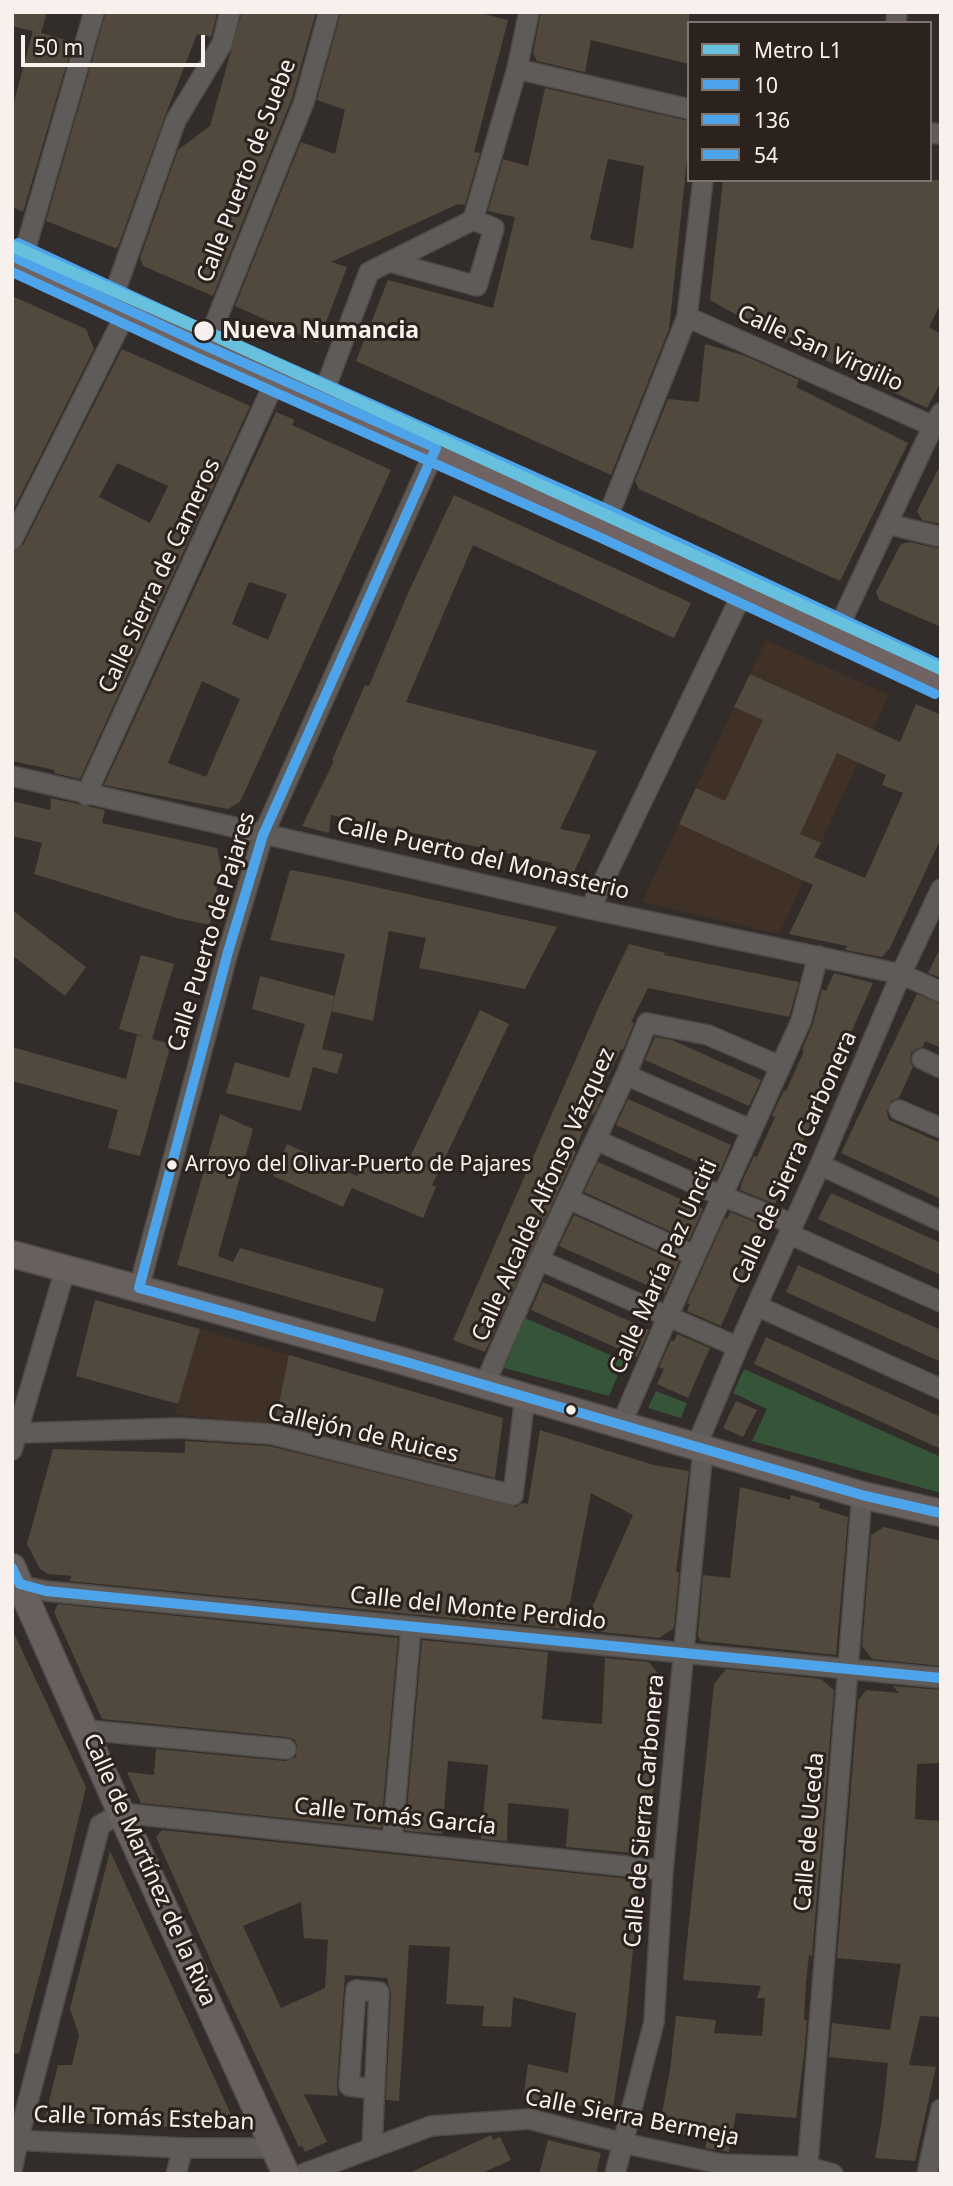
<!DOCTYPE html>
<meta charset="utf-8">
<style>
body{margin:0}
#map{position:relative;width:953px;height:2186px;overflow:hidden;background:#322d2a;font-family:"Noto Sans",sans-serif}
canvas{display:block}
.frame{position:absolute;inset:0;border:14px solid #f7f0ec;pointer-events:none}
.legend{position:absolute;left:687px;top:21px;width:245px;height:161px;box-sizing:border-box;background:#2c221d;border:2px solid #7d7470;margin:0;padding:9px 12px;list-style:none;font-size:21px;color:#f7f0ec}
.legend li{display:flex;align-items:center;gap:14px;height:35px}
.legend b{width:35px;border:2px solid #7d7470}
.scale{position:absolute;left:21px;top:35px;width:184px;height:32px;box-sizing:border-box;border:4px solid #f7f0ec;border-top:0;padding-left:9px;font-size:21px;line-height:24px;white-space:nowrap;color:#f7f0ec;-webkit-text-stroke:5px #2c221d;paint-order:stroke}
</style>
<div id="map">
<canvas width="953" height="2186"></canvas>
<div class="frame"></div>
<ul class="legend">
<li><b style="height:9px;background:#67c0dd"></b>Metro L1</li>
<li><b style="height:9px;background:#4da4eb"></b>10</li>
<li><b style="height:9px;background:#4da4eb"></b>136</li>
<li><b style="height:9px;background:#4da4eb"></b>54</li>
</ul>
<div class="scale">50 m</div>
</div>
<script>
const c = document.querySelector('canvas').getContext('2d');
c.lineJoin = 'round';
function fillPath(path, color) { c.fillStyle = color; c.fill(path, 'evenodd'); }
const shape = rows => new Path2D(rows.map(r => 'M' + r).join(''));
function trace(path, color, width, dash) { c.strokeStyle = color; c.lineWidth = width; c.lineCap = dash ? 'butt' : 'round'; c.setLineDash(dash || []); c.stroke(path); }
function drawText(font, color, halo, rows, align = 'center') {
  c.font = font + ' "Noto Sans",sans-serif'; c.lineWidth = 6; c.setLineDash([]); c.textBaseline = 'middle'; c.strokeStyle = halo; c.fillStyle = color; for (const [text, x, y, turn = 0] of rows) {
    c.save(); c.translate(x, y); c.rotate((+turn || 0) * Math.PI / 180); c.textAlign = isNaN(turn) ? turn : align; if (halo) c.strokeText(text, 0, 0); c.fillText(text, 0, 0); c.restore();
  }
}
const education = shape([
 [766,640,889,695,779,934,642,902],
 [200,1329,289,1355,274,1426,175,1414]
]);
const green = shape([
 [525,1318,624,1361,609,1396,504,1368],
 [744,1369,941,1457,941,1493,752,1441,767,1409,733,1393],
 [656,1391,687,1403,681,1418,648,1408]
]);
const building = shape([
 [12,12,47,12,41,33,73,42,23,212,12,207,12,109,33,31,12,26],
 [106,12,206,12,217,15,211,37,197,34,165,116,118,247,115,248,46,221],
 [242,12,316,12,292,98,213,296,143,266,140,258,178,150,210,126],
 [341,12,476,12,508,20,474,152,480,153,465,205,458,204,331,262,347,267,318,343,235,306,301,142,335,154,345,110,317,100],
 [541,12,689,12,689,64,591,40,585,72,537,61,533,53],
 [545,88,689,121,689,141,669,329,611,475,356,361,388,280,493,308,515,217,488,211,503,159,528,166],
 [608,159,644,166,633,249,590,239],
 [723,180,941,180,941,303,929,327,941,334,941,382,927,408,812,354,810,356,710,300],
 [12,296,86,329,94,349,12,512],
 [705,344,743,355,799,380,796,387,908,443,840,581,639,489,635,481,668,399,699,402],
 [122,349,250,406,80,779,54,773,55,770,12,761,12,552,23,545],
 [117,463,168,486,150,523,99,497],
 [276,412,295,420,292,425,391,470,240,802,228,809,104,785],
 [249,582,287,594,268,640,232,624],
 [202,681,240,699,206,777,168,763],
 [941,464,941,524,922,520,917,511],
 [454,495,691,603,674,638,473,545,445,610,406,702,597,751,560,829,591,835,569,883,549,881,552,863,331,815,329,833,302,826,334,761,332,760,365,685,369,686,409,591],
 [910,542,941,549,941,627,879,600,876,592,901,544],
 [750,674,900,742,916,704,941,715,941,838,890,948,882,957,845,950,847,946,789,934,813,885,679,824,696,788,725,801,763,720,734,707],
 [837,753,886,775,882,785,903,793,865,878,814,857,821,843,800,834],
 [51,798,105,810,102,823,217,848,221,868,210,925,177,918,34,874,42,843,12,836,12,801,50,810],
 [290,870,339,879,557,927,525,989,419,968,426,938,389,931,373,1021,331,1011,345,954,270,940],
 [12,910,86,967,65,996,12,955],
 [629,944,665,953,664,955,799,982,789,1017,648,988,631,1022,634,1023,623,1050,621,1049,603,1087,606,1089,594,1115,591,1114,574,1151,576,1152,485,1352,453,1340,600,1004],
 [941,946,941,978,928,973],
 [141,955,174,964,152,1039,171,1044,140,1156,108,1148,118,1110,12,1081,12,1047,126,1079,137,1035,150,1038,119,1029],
 [834,973,873,983,775,1204,740,1190,742,1182,754,1156,757,1157,775,1117,772,1115,784,1090,786,1091,804,1051,802,1050,813,1024,822,989,826,991],
 [260,976,335,996,322,1049,343,1054,337,1074,313,1067,301,1111,226,1093,235,1062,289,1078,305,1024,252,1009],
 [917,994,941,1004,941,1048,925,1041,923,1047,916,1049,911,1053,910,1061,913,1067,899,1098,891,1101,887,1112,889,1120,941,1143,941,1199,841,1153],
 [480,1010,509,1024,432,1185,436,1187,423,1218,352,1188,343,1207,273,1176,287,1144,357,1176,366,1156,403,1172],
 [655,1037,672,1040,761,1080,749,1106,645,1060],
 [628,1099,731,1145,720,1172,616,1125],
 [220,1114,253,1129,218,1256,233,1262,240,1248,384,1289,375,1322,177,1265],
 [598,1162,703,1209,689,1240,584,1192],
 [831,1193,941,1243,941,1275,818,1219],
 [730,1212,765,1226,721,1326,687,1311,690,1304,687,1303,725,1218,727,1219],
 [574,1215,679,1262,665,1293,559,1246],
 [798,1265,941,1330,941,1362,786,1292],
 [543,1282,649,1330,637,1357,531,1310],
 [95,1300,200,1329,178,1404,76,1376],
 [677,1334,710,1348,688,1398,657,1384,664,1369,659,1367,671,1340,674,1341],
 [766,1337,941,1417,941,1449,754,1364],
 [289,1355,503,1418,495,1478,275,1422],
 [736,1401,757,1410,743,1437,723,1428],
 [540,1430,654,1465,689,1471,676,1572,679,1572,674,1628,659,1638,582,1630,633,1515,591,1493,565,1629,69,1581,72,1576,48,1574,40,1569,27,1544,53,1449,185,1453,185,1441,269,1446,516,1507,522,1503,528,1504],
 [740,1487,790,1500,791,1495,820,1503,819,1508,848,1517,836,1655,701,1641,698,1636,703,1575,730,1578],
 [884,1527,941,1541,941,1666,872,1659,862,1646,871,1535],
 [58,1604,398,1638,381,1828,141,1803,127,1772,154,1775,156,1749,285,1761,296,1757,297,1745,294,1739,287,1737,102,1719,54,1612],
 [12,1629,86,1787,63,1885,19,2054,12,2053],
 [422,1640,548,1652,542,1719,602,1724,605,1658,649,1662,661,1677,649,1782,654,1783,645,1854,566,1847,569,1809,508,1803,507,1841,481,1839,488,1765,448,1761,442,1834,405,1831],
 [726,1669,821,1679,834,1690,812,1956,809,1955,806,1981,804,2020,807,2020,804,2055,796,2118,736,2113,729,2152,705,2148,707,2140,659,2129,670,2070,676,2016,716,2020,714,2033,762,2036,765,1998,757,1998,761,1986,683,1980,714,1684],
 [893,1686,941,1690,941,1763,917,1764,915,1819,941,1821,941,2017,920,2016,909,2065,936,2067,915,2161,875,2158,882,2119,888,2063,829,2057,832,2023,890,2030,901,1964,837,1958,858,1701,866,1690,899,1693],
 [162,1830,640,1880,626,2020,613,2109,523,2099,528,2064,568,2073,576,2013,513,1997,511,2027,482,2026,484,2006,446,2004,450,1947,409,1945,399,2101,386,2100,391,1993,387,1978,345,1975,337,2085,338,2096,304,2094,327,2142,305,2152,302,2146,299,2147,214,1968,156,1837],
 [301,1902,304,1938,328,1940,325,1988,281,2008,243,1926],
 [110,1851,235,2123,223,2129,44,2122,58,2065,72,2065,79,2035,70,2009],
 [491,2135,493,2140,500,2137,511,2160,480,2174,407,2174],
 [548,2140,601,2153,596,2174,539,2174]
]);
const street = shape([
 [896,23,897,12],
 [517,69,689,109],
 [930,133,941,134],
 [22,261,94,12],
 [390,262,477,286,494,228,473,220],
 [111,303,176,120,222,44,230,12],
 [687,317,933,426,941,413],
 [206,346,304,102,329,12],
 [322,397,369,272,473,220,517,69,529,12],
 [605,524,687,317,703,180],
 [888,524,941,537],
 [12,540,128,309],
 [836,633,933,426,941,427],
 [12,776,590,909,901,974,941,992],
 [86,795,277,377],
 [590,909,744,590],
 [922,1059,941,1068],
 [626,1075,752,1130],
 [899,1110,941,1128],
 [596,1140,722,1196,793,1224],
 [820,1165,941,1221],
 [569,1199,695,1256],
 [789,1234,941,1302],
 [539,1260,738,1347],
 [139,1288,228,952,263,835,436,448],
 [757,1306,941,1389],
 [484,1386,539,1260,626,1075,647,1023,708,1035,780,1066],
 [621,1425,668,1316,801,1021,818,956],
 [19,1433,179,1428,271,1434,513,1495,525,1397],
 [696,1447,738,1347,820,1165,901,974,941,889],
 [12,1450,65,1270],
 [13,1584,46,1591,941,1678],
 [86,1730,286,1749],
 [392,1841,411,1627],
 [12,2140,183,2148,274,2148],
 [372,2148,379,1992,356,1990,349,2086,374,2089],
 [12,2170,18,2140,100,1825,121,1813,663,1870],
 [176,2174,183,2148],
 [303,2174,431,2126,529,2119,623,2143,721,2164,808,2167,833,2174],
 [615,2174,654,2022,663,1870,703,1449],
 [807,2174,862,1495],
 [927,2174,941,2109]
]);
const secondary = shape([
 [12,1254,399,1360,862,1495,941,1513],
 [12,1567,121,1813,286,2174]
]);
const primary = shape([
 [12,256,206,346,605,524,941,681]
]);
const bus1 = shape([
 [12,256,206,346,436,448,263,835,228,952,139,1288,399,1360,862,1495,941,1513],
 [12,1568,20,1584,46,1591,941,1678]
]);
const bus2 = shape([
 [12,272,200,359,599,537,935,694]
]);
const bus3 = shape([
 [18,243,212,333,611,511,941,665]
]);
const metro1 = shape([
 [12,246,205,331,941,669]
]);
const markers = [
 [204,331,11,"#f7f0ec"],
 [172,1165,6,"#f7f0ec"],
 [571,1410,6,"#f7f0ec"]
];
const busNames = [
 ["Arroyo del Olivar-Puerto de Pajares",185,1165]
];
const streetNames = [
 ["Calle Puerto de Suebe",247,171,-69],
 ["Calle San Virgilio",820,349,24],
 ["Calle Sierra de Cameros",160,576,-65],
 ["Calle Puerto del Monasterio",483,859,13],
 ["Calle Puerto de Pajares",212,932,-73],
 ["Calle de Sierra Carbonera",795,1158,-66],
 ["Calle Alcalde Alfonso Vázquez",544,1195,-66],
 ["Calle María Paz Unciti",664,1267,-66],
 ["Callejón de Ruices",363,1434,13],
 ["Calle del Monte Perdido",478,1609,6],
 ["Calle de Sierra Carbonera",645,1811,-85],
 ["Calle Tomás García",395,1817,6],
 ["Calle de Uceda",810,1832,-85],
 ["Calle de Martínez de la Riva",149,1870,66],
 ["Calle Sierra Bermeja",632,2118,11],
 ["Calle Tomás Esteban",144,2119,2]
];
const stopNames = [
 ["Nueva Numancia",222,331]
];
fillPath(education, '#403127');
fillPath(green, '#355438');
fillPath(building, '#51493d');
trace(street, '#4e4a47', 22);
trace(secondary, '#4e4a47', 29);
trace(primary, '#4e4a47', 32);
trace(street, '#5f5b59', 19);
trace(secondary, '#685f5f', 26);
trace(primary, '#6f6364', 30);
trace(bus1, '#4da4eb', 10);
trace(bus2, '#4da4eb', 10);
trace(bus3, '#4da4eb', 10);
trace(metro1, '#67c0dd', 12);
for (const [x, y, r, color] of markers) { const dot = new Path2D(); dot.arc(x, y, r, 0, 2 * Math.PI); c.fillStyle = color; c.fill(dot); trace(dot, '#2c221d', 2.5); }
drawText('21px', '#f7f0ec', '#2c221d', busNames, 'left');
drawText('23px', '#f7f0ec', '#2c221d', streetNames);
drawText('bold 23px', '#f7f0ec', '#2c221d', stopNames, 'left');
</script>
